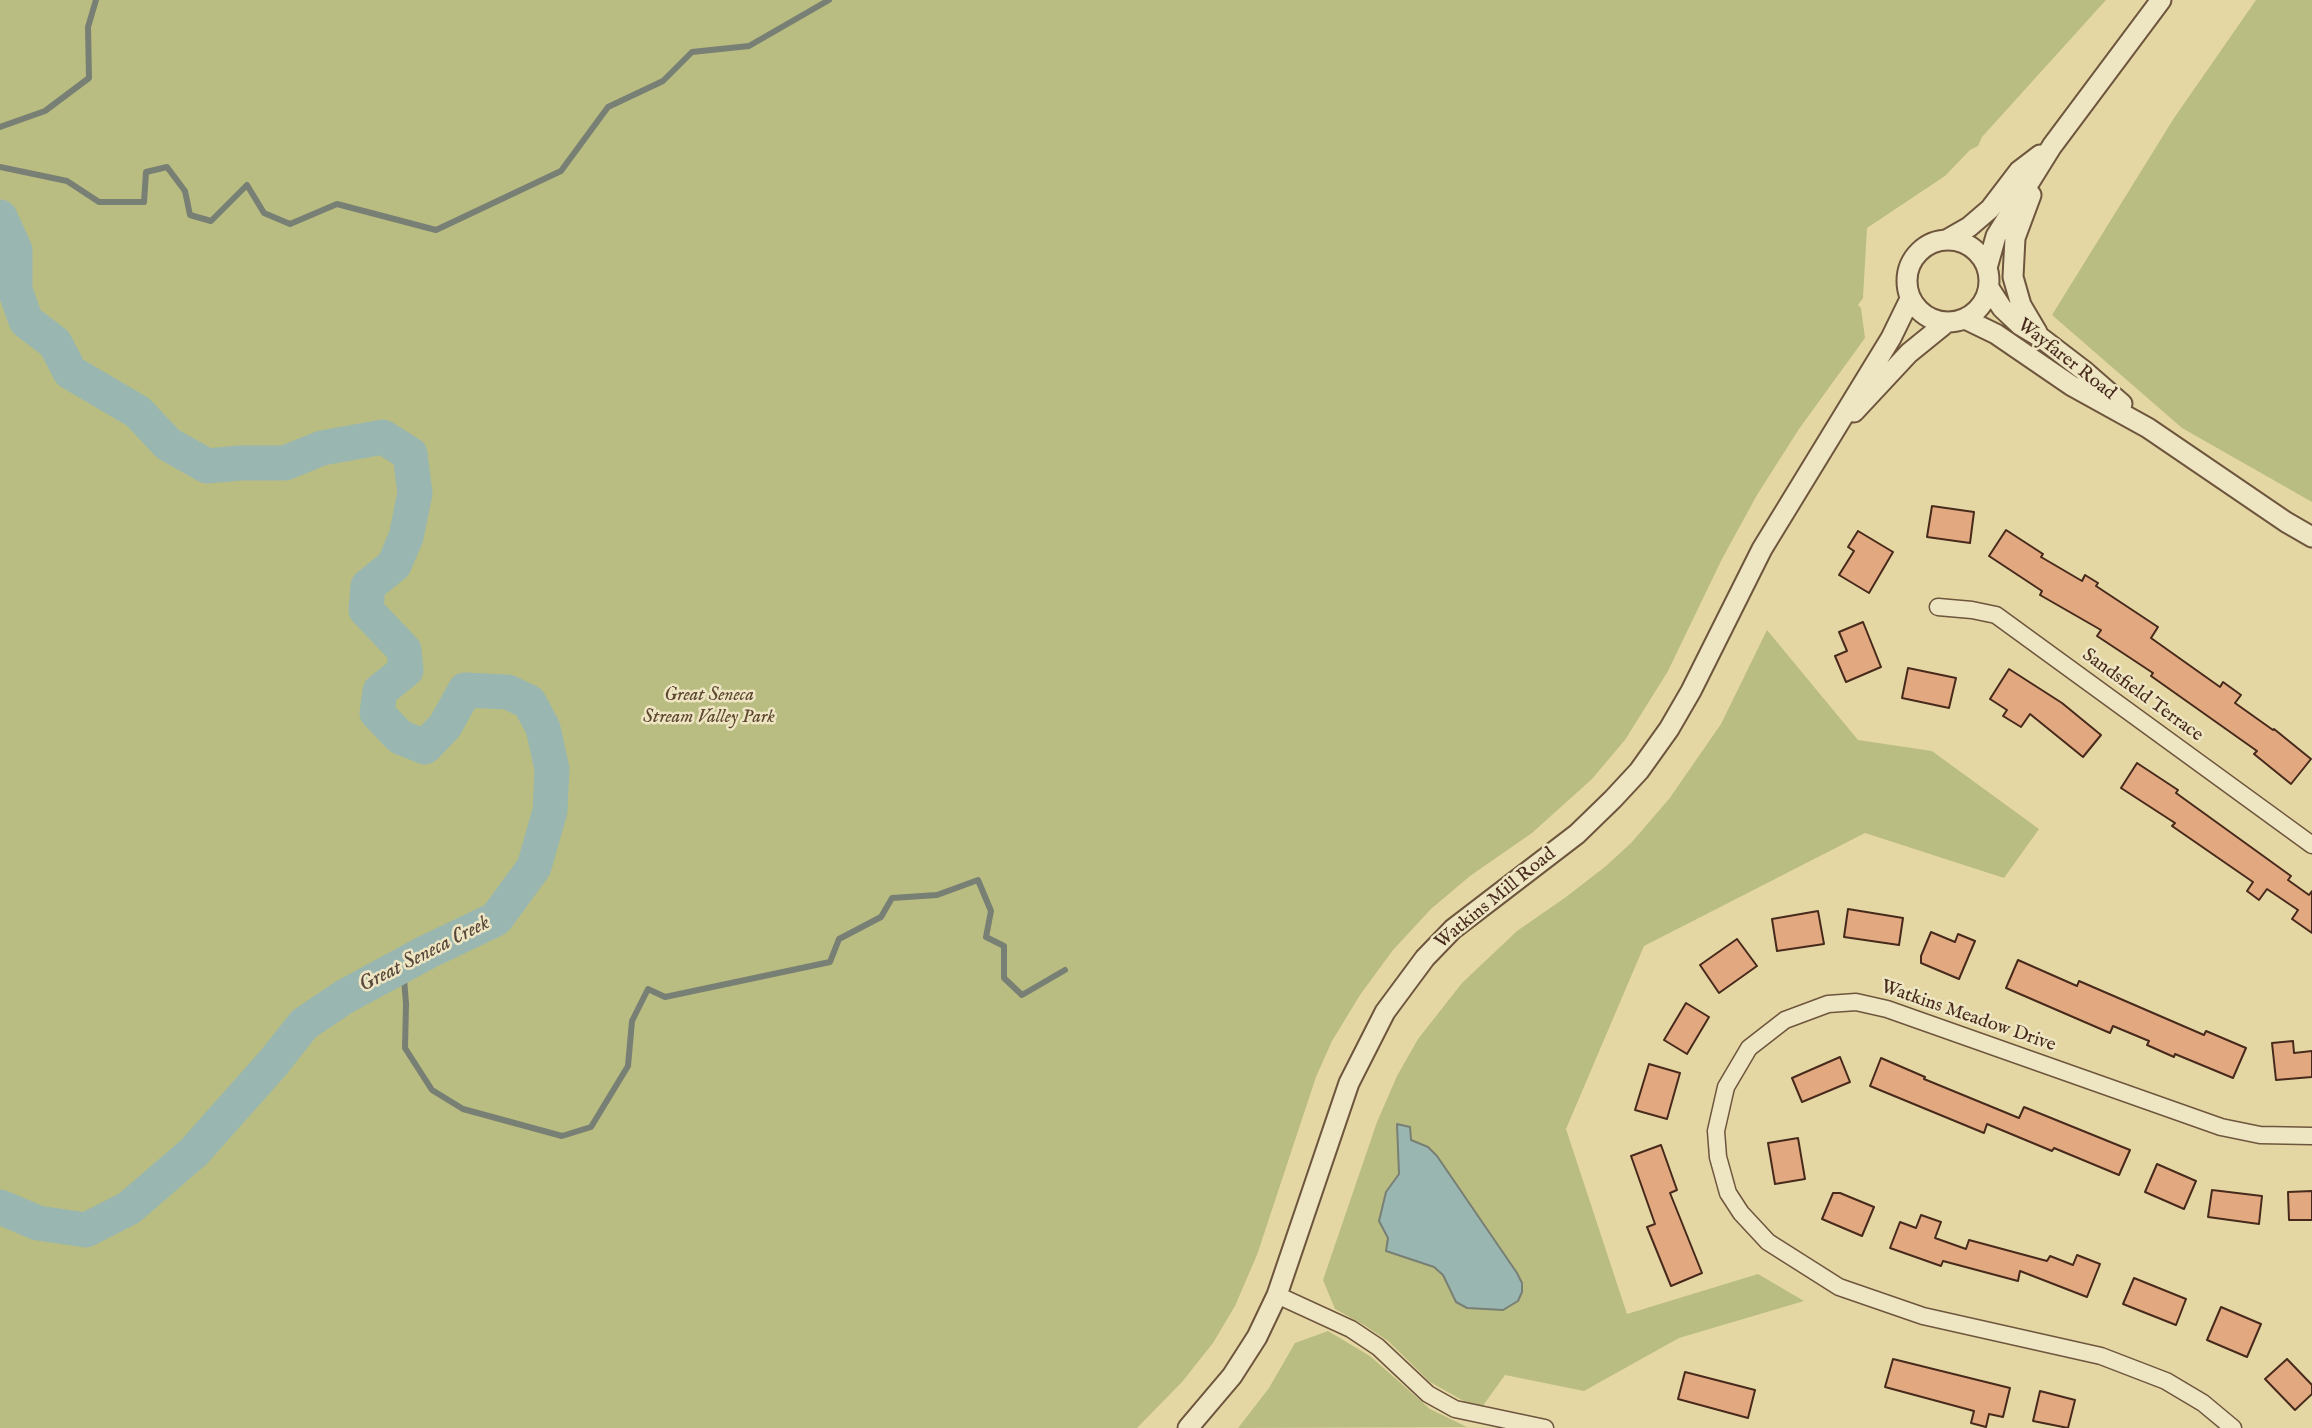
<!DOCTYPE html>
<style>
body{margin:0}
canvas{display:block;background:#e5d7a3}
</style>
<canvas width="2312" height="1428"></canvas>
<script>
const c = document.querySelector('canvas').getContext('2d');
c.lineJoin = 'round';
function fillPath(path, color) { c.fillStyle = color; c.fill(path, 'evenodd'); }
const shape = rows => new Path2D(rows.map(r => 'M' + r).join(''));
function trace(path, color, width, dash) { c.strokeStyle = color; c.lineWidth = width; c.lineCap = dash ? 'butt' : 'round'; c.setLineDash(dash || []); c.stroke(path); }
function drawText(font, color, halo, rows, align = 'center') {
  c.font = font + ' "IM FELL English",serif'; c.lineWidth = 5; c.setLineDash([]); c.textBaseline = 'middle'; c.strokeStyle = halo; c.fillStyle = color; for (const [text, x, y, turn = 0] of rows) {
    c.save(); c.translate(x, y); c.rotate((+turn || 0) * Math.PI / 180); c.textAlign = isNaN(turn) ? turn : align; if (halo) c.strokeText(text, 0, 0); c.fillText(text, 0, 0); c.restore();
  }
}
const green = shape([
 [0,0,2106,0,1982,137,1978,146,1970,150,1945,176,1867,228,1863,298,1858,305,1861,308,1865,338,1799,429,1757,495,1722,559,1668,671,1625,740,1592,779,1532,833,1470,876,1431,909,1393,950,1360,995,1332,1041,1316,1077,1257,1255,1235,1306,1213,1343,1182,1382,1137,1428,0,1428],
 [2256,0,2312,0,2312,502,2182,428,2052,315,2174,118],
 [1767,630,1858,740,1932,751,2039,829,2004,878,1865,833,1644,946,1566,1129,1627,1314,1758,1274,1804,1301,1679,1338,1584,1391,1505,1375,1482,1407,1469,1404,1430,1382,1388,1341,1364,1325,1335,1309,1323,1280,1377,1122,1397,1076,1418,1039,1462,983,1517,931,1566,897,1606,866,1631,843,1669,799,1721,724],
 [1328,1331,1370,1356,1430,1409,1467,1427,1238,1428,1269,1388,1295,1343]
]);
const water = shape([
 [1397,1124,1410,1127,1411,1140,1428,1147,1437,1156,1517,1273,1522,1283,1522,1292,1518,1301,1503,1310,1467,1308,1456,1302,1443,1275,1434,1267,1386,1251,1388,1238,1379,1221,1386,1192,1399,1174,1397,1124]
]);
const stream = shape([
 [0,127,45,111,89,78,88,27,96,0],
 [0,167,67,181,99,202,144,202,146,172,167,167,185,191,190,215,211,221,247,185,264,213,290,224,337,204,436,230,561,171,608,107,663,81,692,52,749,46,829,0],
 [403,965,406,1004,405,1048,432,1090,463,1109,562,1136,591,1127,628,1066,632,1021,648,989,665,997,830,962,839,939,881,917,892,898,937,895,978,880,991,911,986,937,1004,946,1004,978,1022,995,1065,970]
]);
const river = shape([
 [0,217,15,250,15,290,26,321,55,343,70,372,138,412,168,444,207,466,240,463,285,463,322,448,383,437,410,454,415,493,406,537,394,565,368,586,366,610,404,650,406,670,380,691,377,713,400,737,425,747,445,726,465,690,508,692,529,702,543,728,552,769,550,811,534,867,496,919,427,952,344,997,304,1024,274,1062,194,1152,129,1208,86,1230,38,1223,0,1207]
]);
const building = shape([
 [1932,506,1974,512,1970,543,1927,537,1932,506],
 [2006,530,2043,554,2041,557,2082,581,2085,575,2098,583,2096,586,2158,627,2151,638,2220,687,2223,682,2241,695,2235,703,2273,730,2274,729,2311,759,2291,784,2254,754,2257,751,2151,676,2153,673,2097,636,2101,630,2040,595,2042,591,1989,556,2006,530],
 [1858,531,1893,552,1869,593,1839,575,1854,551,1848,547,1858,531],
 [1863,622,1881,667,1846,682,1835,656,1847,651,1839,632,1863,622],
 [1908,668,1956,678,1949,708,1902,698,1908,668],
 [2009,669,2062,703,2101,735,2083,757,2030,714,2021,727,2003,716,2007,710,1990,699,2009,669],
 [2137,763,2178,790,2176,793,2291,876,2288,880,2309,895,2312,891,2312,933,2292,919,2298,910,2267,889,2259,900,2247,891,2253,882,2172,826,2175,823,2121,788,2137,763],
 [1848,909,1903,918,1899,945,1844,937,1848,909],
 [1818,911,1824,944,1777,951,1772,919,1818,911],
 [1931,932,1955,942,1958,934,1975,941,1959,979,1921,963,1921,956,1931,932],
 [1737,939,1757,966,1719,993,1700,965,1737,939],
 [2018,960,2077,986,2079,981,2204,1035,2206,1031,2246,1048,2233,1078,2175,1054,2174,1057,2147,1045,2149,1041,2113,1026,2110,1033,2006,988,2018,960],
 [1686,1003,1709,1017,1687,1054,1664,1040,1686,1003],
 [2293,1041,2294,1053,2312,1051,2312,1077,2276,1080,2272,1043,2293,1041],
 [1840,1057,1850,1082,1802,1102,1792,1078,1840,1057],
 [1881,1058,1925,1077,1924,1079,2019,1118,2024,1107,2130,1150,2119,1175,2054,1148,2052,1151,1987,1124,1984,1133,1870,1086,1881,1058],
 [1649,1064,1680,1073,1667,1119,1635,1110,1649,1064],
 [1798,1138,1805,1179,1775,1184,1768,1143,1798,1138],
 [1661,1145,1677,1190,1670,1193,1702,1273,1671,1286,1647,1227,1655,1224,1631,1156,1661,1145],
 [2157,1164,2196,1181,2184,1209,2145,1192,2157,1164],
 [2212,1190,2262,1196,2259,1224,2208,1217,2212,1190],
 [2312,1191,2312,1220,2289,1220,2288,1192,2312,1191],
 [1833,1193,1840,1193,1874,1207,1862,1236,1822,1219,1833,1193],
 [1921,1215,1941,1222,1935,1238,1966,1249,1969,1240,2047,1261,2050,1256,2073,1265,2077,1255,2100,1264,2087,1297,2020,1271,2018,1281,1943,1261,1941,1266,1890,1248,1900,1222,1916,1228,1921,1215],
 [2134,1278,2186,1299,2176,1325,2123,1304,2134,1278],
 [2221,1307,2261,1324,2247,1357,2207,1340,2221,1307],
 [1893,1359,2010,1388,2003,1417,1989,1414,1986,1427,1971,1423,1974,1411,1885,1387,1893,1359],
 [2287,1359,2312,1385,2312,1394,2295,1410,2265,1379,2287,1359],
 [1685,1372,1755,1390,1748,1418,1678,1399,1685,1372],
 [2040,1391,2075,1400,2068,1428,2033,1421,2040,1391]
]);
const minor = shape([
 [1938,607,1972,610,1996,615,2312,845],
 [1277,1295,1351,1329,1378,1347,1428,1394,1455,1409,1545,1428],
 [2233,1428,2203,1403,2166,1381,2101,1356,1923,1316,1839,1287,1768,1242,1741,1213,1728,1193,1718,1157,1716,1131,1726,1087,1749,1048,1785,1020,1828,1004,1856,1002,1887,1009,2221,1127,2260,1135,2312,1136]
]);
const tertiary = shape([
 [2031,195,2015,238,2013,277,2021,305,2037,332],
 [1948,239,1969,227,1990,209,2019,171,2040,155],
 '1907 281a41 41 0 1 1 82 0a41 41 0 1 1-82 0Z',
 [1987,268,1996,236,2052,146,2161,0],
 [1989,288,2002,308,2020,325,2040,337,2083,370,2122,404],
 [1965,319,1996,334,2072,386,2148,428,2286,522,2312,537],
 [1854,412,1909,353,1946,323],
 [1188,1428,1232,1376,1257,1337,1277,1295,1349,1083,1385,1012,1425,958,1453,929,1577,834,1613,799,1639,771,1669,729,1691,691,1762,549,1891,338,1910,299]
]);
const streetNames = [
 ["Wayfarer Road",2066,360,38],
 ["Sandsfield Terrace",2142,696,36],
 ["Watkins Mill Road",1496,899,-39],
 ["Watkins Meadow Drive",1968,1017,19]
];
const parkNames = [
 ["Great Seneca",709,696],
 ["Stream Valley Park",709,718]
];
const waterNames = [
 ["Great Seneca Creek",425,955,-27]
];
fillPath(green, '#babd81');
fillPath(water, '#99b7b0');
trace(water, '#787f74', 2);
trace(stream, '#787f74', 6);
trace(river, '#99b7b0', 35);
fillPath(building, '#e2a981');
trace(building, '#472a1b', 2);
trace(minor, '#6e553d', 19);
trace(tertiary, '#6e553d', 23);
trace(minor, '#eee5c3', 16);
trace(tertiary, '#eee5c3', 19);
drawText('19px', '#472a1b', '#eee5c3', streetNames);
drawText('italic 19px', '#5e472f', '#eee5c3', parkNames);
drawText('italic 21px', '#574639', '#eee5c3', waterNames);
</script>
